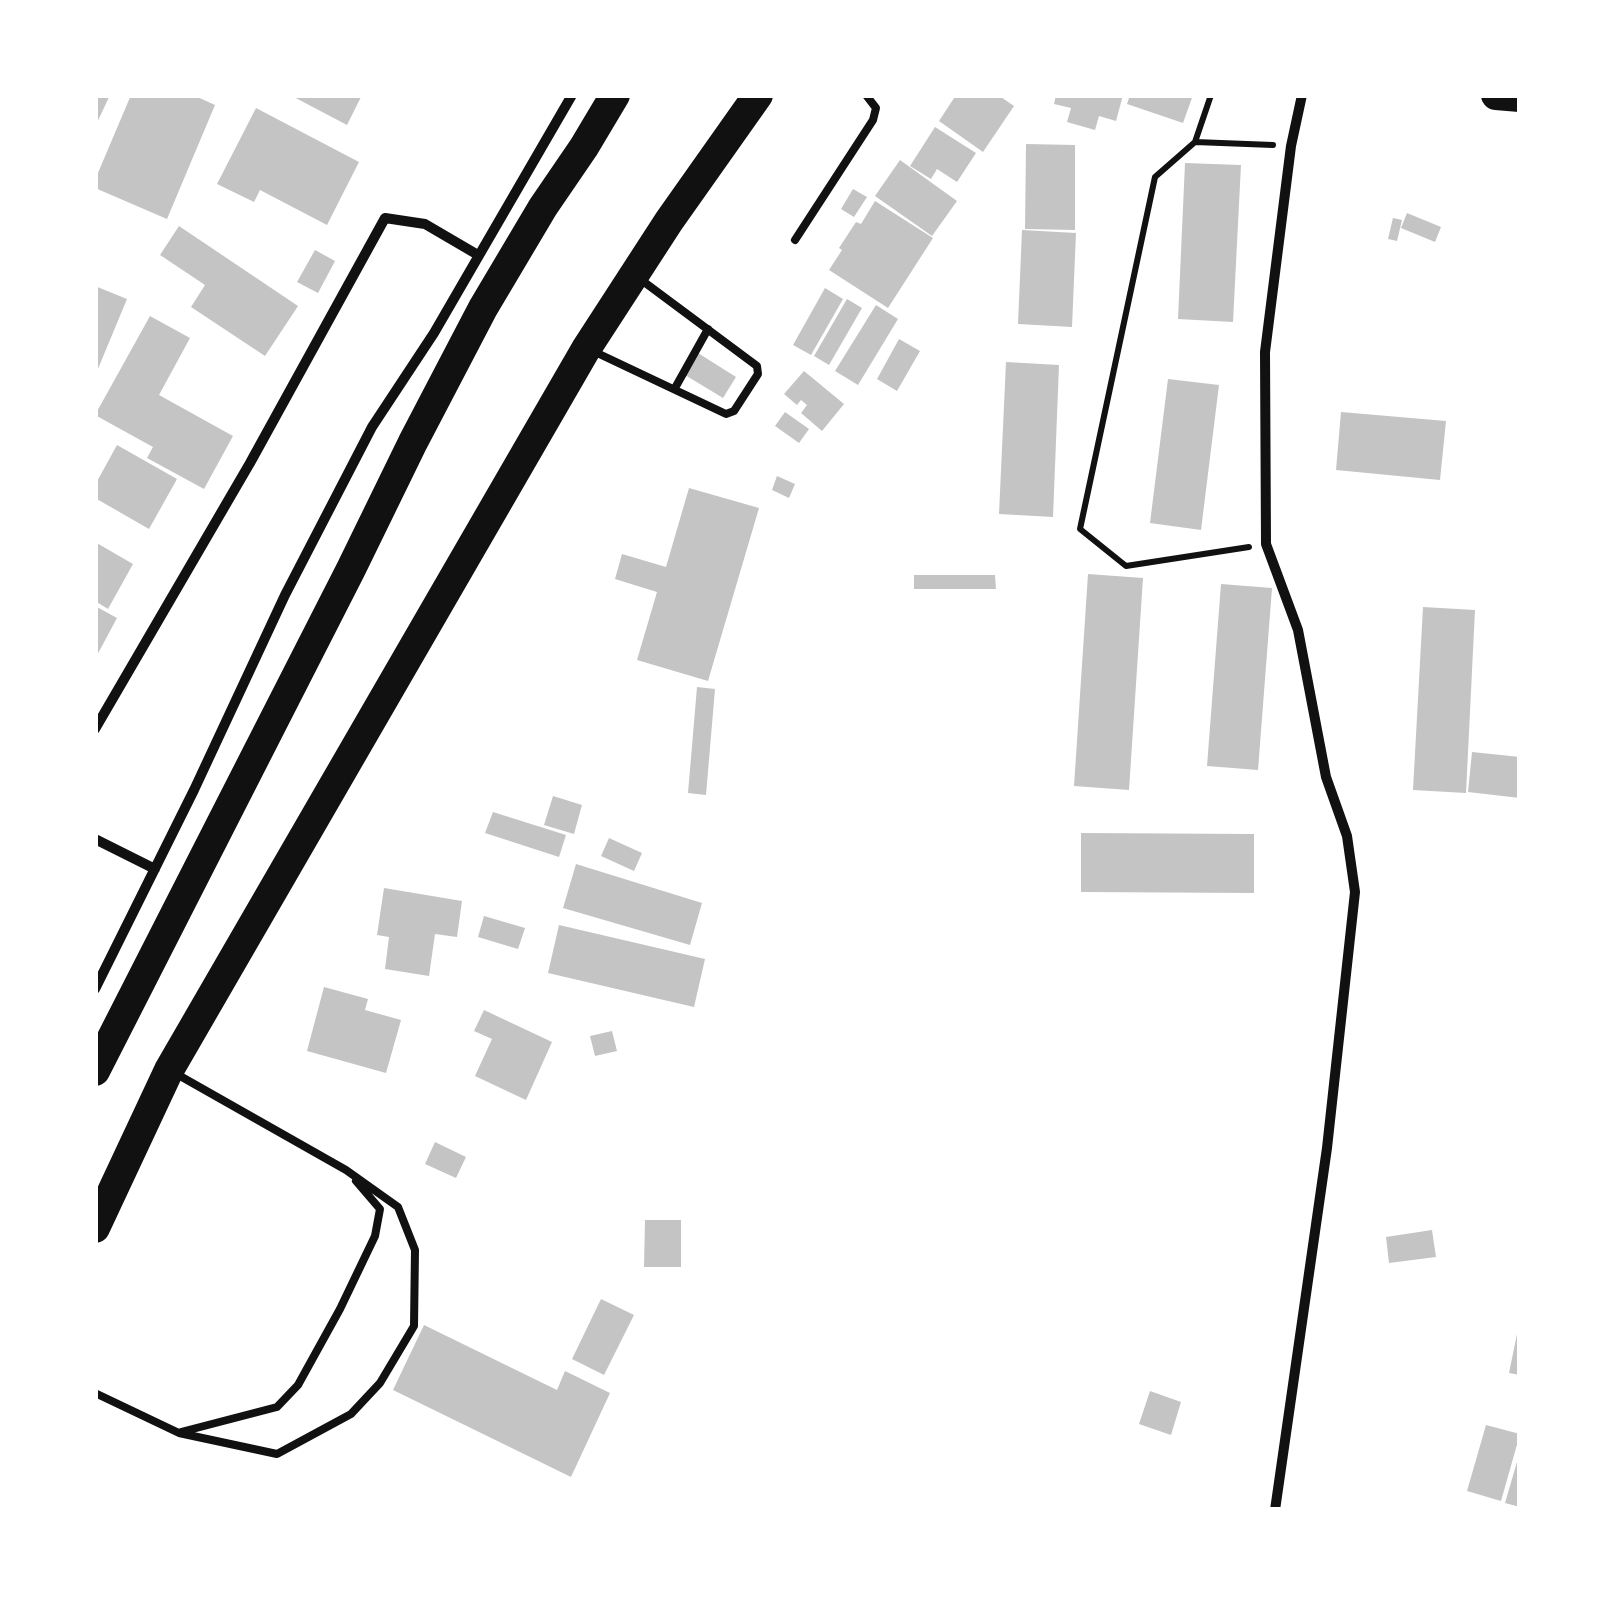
<!DOCTYPE html>
<style>
body{margin:0}
#map{position:relative;width:1615px;height:1605px;overflow:hidden;background:#fff;font-family:Helvetica,sans-serif}
canvas{display:block}
.frame{position:absolute;inset:0;border:98px solid #fff;pointer-events:none}
</style>
<div id="map">
<canvas width="1615" height="1605"></canvas>
<div class="frame"></div>
</div>
<script>
const c = document.querySelector('canvas').getContext('2d');
c.lineJoin = 'round';
function fillPath(path, color) { c.fillStyle = color; c.fill(path, 'evenodd'); }
const shape = rows => new Path2D(rows.map(r => 'M' + r).join(''));
function trace(path, color, width, dash) { c.strokeStyle = color; c.lineWidth = width; c.lineCap = dash ? 'butt' : 'round'; c.setLineDash(dash || []); c.stroke(path); }
const building = shape([
 [95,95,110,95,95,127],
 [131,95,193,95,215,105,167,219,95,188,95,180],
 [290,95,362,95,347,125],
 [956,95,998,95,1014,106,983,152,939,121],
 [1056,95,1123,95,1116,121,1099,116,1095,130,1067,122,1071,108,1054,104],
 [1130,95,1193,95,1183,123,1127,104],
 [256,108,359,162,327,225,260,190,254,202,217,184],
 [935,127,976,153,957,182,937,169,931,179,910,166],
 [1026,144,1075,145,1075,230,1025,229],
 [900,160,957,201,932,236,875,196],
 [1185,163,1241,165,1233,322,1178,319],
 [853,189,867,197,854,217,841,209],
 [875,201,933,238,888,308,829,270,842,250,839,248,856,222,861,224],
 [1407,213,1441,227,1435,242,1401,228],
 [1393,218,1402,220,1397,241,1388,239],
 [179,226,298,306,265,356,191,307,205,285,160,255],
 [1022,230,1076,233,1072,327,1018,324],
 [315,250,335,261,318,293,297,282],
 [95,286,127,299,95,376],
 [825,288,843,299,811,355,793,345],
 [847,299,862,308,829,365,814,356],
 [876,305,898,319,858,385,835,371],
 [150,316,190,338,159,395,233,436,204,489,147,458,153,447,95,415],
 [899,339,920,351,897,391,877,379],
 [698,353,736,377,723,398,685,375],
 [1006,362,1059,365,1053,517,999,514],
 [804,371,844,404,822,431,801,413,807,405,801,400,797,405,784,394],
 [1168,379,1219,385,1201,530,1150,523],
 [785,412,809,429,799,443,775,426],
 [1341,412,1446,421,1440,480,1336,470],
 [117,445,177,479,149,529,95,498,95,485],
 [777,476,795,484,789,498,772,490],
 [689,488,759,508,708,681,637,660,657,592,615,579,622,554,666,567],
 [95,542,133,564,108,609,95,601],
 [1088,574,1143,578,1129,790,1074,786],
 [914,575,995,575,996,589,914,589],
 [1221,584,1272,588,1258,770,1207,766],
 [95,606,117,618,95,659],
 [1423,607,1475,610,1466,793,1413,790],
 [697,687,715,689,706,795,688,793],
 [1472,752,1520,757,1520,798,1468,792],
 [553,796,582,805,574,834,544,825],
 [493,812,566,835,559,857,485,833],
 [1081,833,1254,834,1254,893,1081,892],
 [609,838,642,853,634,871,601,856],
 [576,864,702,903,690,945,563,908],
 [384,888,462,901,457,937,435,934,429,976,385,969,389,937,377,935],
 [484,916,525,928,518,949,478,937],
 [559,925,705,959,694,1007,548,973],
 [324,987,368,999,365,1010,401,1020,386,1073,307,1051],
 [484,1010,552,1042,526,1100,475,1076,492,1039,474,1031],
 [612,1031,617,1051,595,1056,590,1036],
 [435,1142,466,1157,456,1178,425,1164],
 [645,1220,681,1220,681,1267,644,1267],
 [1432,1230,1436,1257,1389,1263,1386,1237],
 [601,1299,634,1315,604,1375,572,1359],
 [424,1325,557,1390,565,1371,610,1393,571,1477,393,1390],
 [1518,1329,1520,1329,1520,1375,1509,1373],
 [1150,1391,1181,1402,1171,1435,1139,1424],
 [1486,1425,1520,1434,1501,1501,1467,1491],
 [1519,1455,1520,1455,1520,1507,1505,1503]
]);
const path = shape([
 [1211,95,1195,142,1155,177,1080,529,1126,566,1249,547],
 [1195,142,1273,145]
]);
const service = shape([
 [795,240,873,120,876,108,866,95],
 [595,352,726,414,734,411,758,374,757,366,640,279],
 [675,388,708,329],
 [95,1393,179,1433,277,1454,351,1414,380,1383,414,1326,415,1250,398,1207,346,1170,173,1072],
 [181,1432,277,1407,298,1385,340,1309,375,1236,380,1209,356,1181]
]);
const minor = shape([
 [95,729,250,463,385,218,425,224,478,255],
 [95,839,155,869],
 [95,989,194,790,285,595,372,427,434,333,572,95],
 [1275,1510,1327,1148,1355,892,1347,836,1326,777,1298,630,1266,544,1265,352,1291,146,1302,95]
]);
const motorway = shape([
 [1496,95,1520,97],
 [95,1071,351,569,413,442,483,308,543,207,584,147,615,95],
 [95,1228,169,1070,586,349,669,221,758,95]
]);
fillPath(building, '#c4c4c4');
trace(path, '#111', 6);
trace(service, '#111', 8);
trace(minor, '#111', 10);
trace(motorway, '#111', 30);
</script>
